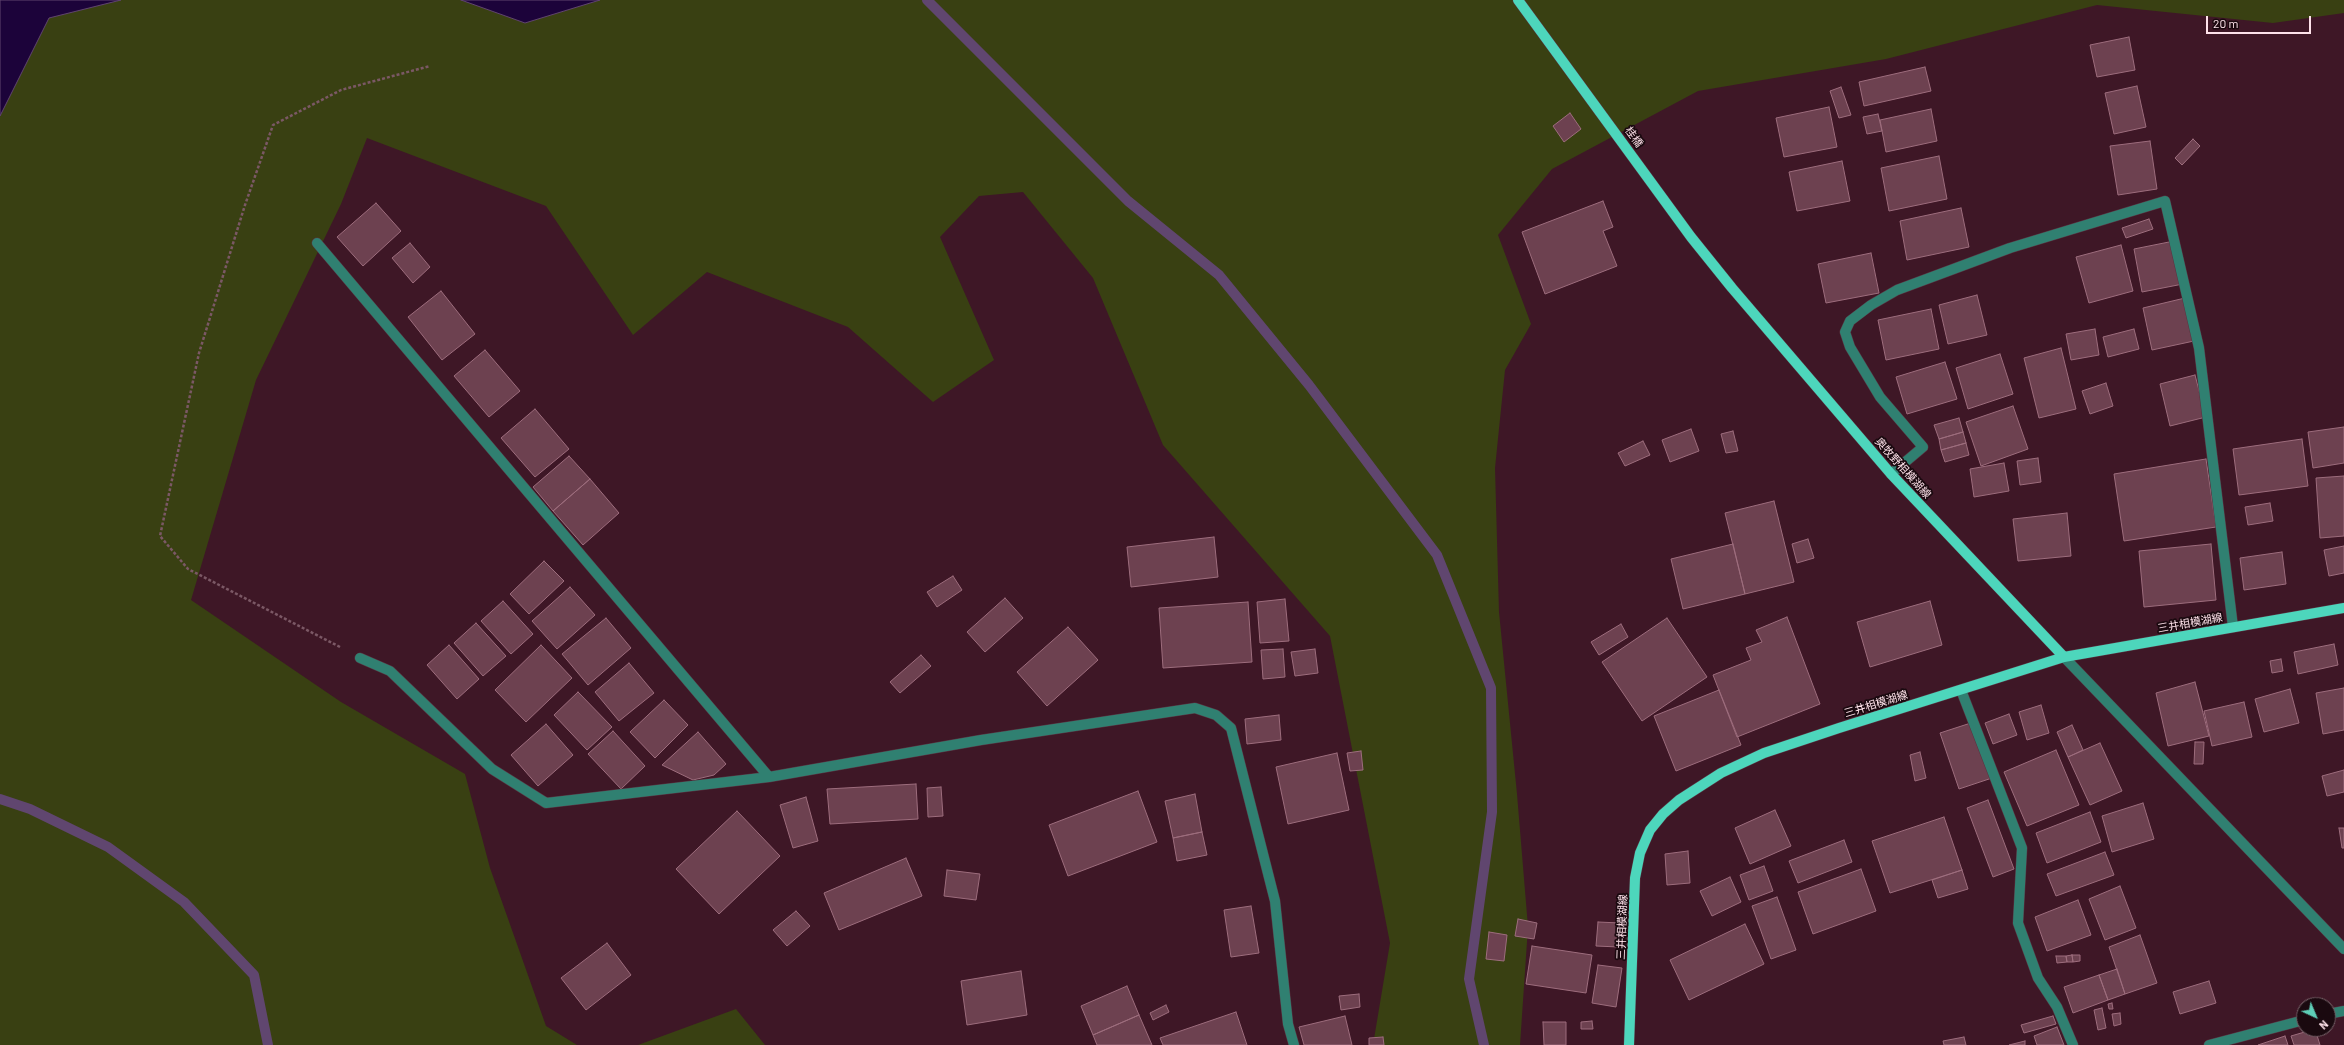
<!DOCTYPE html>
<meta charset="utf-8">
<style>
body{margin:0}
#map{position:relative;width:2344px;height:1045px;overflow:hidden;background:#3e1726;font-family:Barlow,sans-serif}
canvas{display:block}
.north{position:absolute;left:2296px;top:997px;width:40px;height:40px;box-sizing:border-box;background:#1a090f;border:1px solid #756067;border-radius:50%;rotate:136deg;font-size:11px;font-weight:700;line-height:16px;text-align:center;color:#fee2ea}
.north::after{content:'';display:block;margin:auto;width:14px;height:18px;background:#5eceb7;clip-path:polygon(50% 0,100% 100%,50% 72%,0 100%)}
.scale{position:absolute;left:2206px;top:16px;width:105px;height:18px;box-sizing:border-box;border:2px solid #fee2ea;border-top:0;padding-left:5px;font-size:12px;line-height:14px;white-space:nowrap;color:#fee2ea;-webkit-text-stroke:3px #1a090f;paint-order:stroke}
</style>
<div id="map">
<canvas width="2344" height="1045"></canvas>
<div class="north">N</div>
<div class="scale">20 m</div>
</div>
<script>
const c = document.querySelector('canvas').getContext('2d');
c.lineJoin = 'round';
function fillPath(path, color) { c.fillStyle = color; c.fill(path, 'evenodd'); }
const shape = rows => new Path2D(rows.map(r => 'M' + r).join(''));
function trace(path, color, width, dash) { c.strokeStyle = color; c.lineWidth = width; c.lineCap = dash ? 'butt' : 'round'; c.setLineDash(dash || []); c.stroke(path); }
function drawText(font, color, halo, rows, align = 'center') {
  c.font = font + ' Barlow,"Noto Sans JP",sans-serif'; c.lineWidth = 3.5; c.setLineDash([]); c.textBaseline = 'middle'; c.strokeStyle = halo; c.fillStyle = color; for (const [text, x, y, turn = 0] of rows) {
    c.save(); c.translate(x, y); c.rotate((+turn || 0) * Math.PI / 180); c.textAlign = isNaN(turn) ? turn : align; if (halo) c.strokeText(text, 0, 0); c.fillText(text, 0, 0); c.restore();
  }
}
const green = shape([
 [121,0,461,0,525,23,600,0,2344,0,2344,13,2273,23,2097,5,1886,59,1698,91,1552,169,1498,235,1531,324,1505,370,1495,468,1499,612,1517,794,1528,927,1520,1045,1373,1045,1390,943,1330,636,1163,445,1093,278,1023,192,979,196,940,237,994,360,933,402,848,327,707,272,633,335,546,206,367,138,341,204,256,380,191,600,341,702,465,774,490,868,546,1026,577,1045,0,1045,0,116,49,18],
 [736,1009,765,1045,638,1045]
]);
const water = shape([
 [0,0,121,0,49,18,0,116,0,0],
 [461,0,600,0,525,23,461,0]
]);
const stream = shape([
 [927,0,1128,201,1219,275,1309,385,1437,555,1491,688,1492,812,1469,979,1484,1045],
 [0,799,30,809,108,847,184,902,254,975,268,1045]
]);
const building = shape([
 [2129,37,2135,70,2097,77,2090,45,2129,37],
 [1925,67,1931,91,1864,106,1859,82,1925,67],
 [2137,86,2146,127,2114,134,2105,93,2137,86],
 [1841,87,1851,115,1839,118,1830,91,1841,87],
 [1829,107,1837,147,1784,157,1776,118,1829,107],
 [1931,109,1937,141,1886,152,1880,120,1931,109],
 [1570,113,1581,129,1564,142,1553,126,1570,113],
 [1878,114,1882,131,1867,134,1863,117,1878,114],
 [2193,139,2200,146,2182,165,2175,158,2193,139],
 [2150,141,2157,189,2118,195,2110,146,2150,141],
 [1939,156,1947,199,1889,211,1881,168,1939,156],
 [1842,161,1850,201,1797,211,1789,172,1842,161],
 [1603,201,1613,227,1603,231,1617,266,1545,294,1522,232,1603,201],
 [376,203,401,231,363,266,337,237,376,203],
 [1961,208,1969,247,1907,260,1900,221,1961,208],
 [2149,219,2153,229,2126,238,2122,228,2149,219],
 [2174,241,2183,284,2142,292,2134,249,2174,241],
 [410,243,430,267,413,283,392,258,410,243],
 [2121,245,2133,291,2089,303,2076,257,2121,245],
 [1871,253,1879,293,1826,303,1818,264,1871,253],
 [441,291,475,334,442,360,408,317,441,291],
 [1977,295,1987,335,1948,344,1939,305,1977,295],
 [2185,298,2194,341,2152,350,2143,308,2185,298],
 [1931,309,1939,349,1886,360,1878,320,1931,309],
 [2095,329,2099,355,2071,360,2066,334,2095,329],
 [2134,329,2139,349,2108,357,2103,337,2134,329],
 [2061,348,2076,409,2039,418,2024,358,2061,348],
 [485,350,520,391,489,417,454,376,485,350],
 [2000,354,2013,394,1968,409,1956,368,2000,354],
 [1945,362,1957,399,1907,414,1896,377,1945,362],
 [2195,375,2206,417,2170,426,2160,384,2195,375],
 [2106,383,2113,406,2090,414,2082,391,2106,383],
 [2013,406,2028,449,1981,466,1966,422,2013,406],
 [535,409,569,449,535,477,501,438,535,409],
 [1959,418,1963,432,1939,439,1934,425,1959,418],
 [2344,427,2344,463,2313,468,2308,432,2344,427],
 [1691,429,1699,451,1670,462,1662,440,1691,429],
 [1733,431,1738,451,1726,453,1721,434,1733,431],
 [1963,432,1966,443,1941,450,1939,439,1963,432],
 [2302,439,2308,486,2239,495,2233,449,2302,439],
 [1643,441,1650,455,1625,466,1618,453,1643,441],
 [1966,443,1969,455,1945,462,1941,450,1966,443],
 [569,456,590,479,553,511,533,487,569,456],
 [2038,458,2041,482,2020,485,2017,461,2038,458],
 [2206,459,2216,527,2124,541,2114,474,2206,459],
 [2004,463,2009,491,1974,497,1970,469,2004,463],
 [2344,476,2344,536,2320,538,2316,478,2344,476],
 [590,479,619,513,583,545,553,511,590,479],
 [1774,501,1794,582,1745,594,1725,513,1774,501],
 [2270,503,2273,521,2248,525,2245,507,2270,503],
 [2067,513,2071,556,2018,561,2013,519,2067,513],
 [1214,537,1218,577,1131,587,1127,547,1214,537],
 [1808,539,1814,558,1797,563,1792,544,1808,539],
 [1733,544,1745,594,1683,609,1671,559,1733,544],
 [2211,544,2216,600,2144,607,2139,551,2211,544],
 [2344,546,2344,573,2329,576,2324,550,2344,546],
 [2282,552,2286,584,2244,590,2240,558,2282,552],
 [544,561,564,581,529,614,510,594,544,561],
 [953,576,962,590,937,607,927,592,953,576],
 [570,587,595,615,557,649,532,621,570,587],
 [1005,598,1023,618,985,652,967,632,1005,598],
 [1285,599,1289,641,1260,643,1257,602,1285,599],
 [503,601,533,634,511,654,481,621,503,601],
 [1930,601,1942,645,1870,667,1857,622,1930,601],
 [1248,602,1252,662,1163,668,1159,608,1248,602],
 [1787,617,1820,704,1737,737,1713,675,1751,660,1746,648,1762,642,1756,630,1787,617],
 [606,618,631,648,588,685,562,654,606,618],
 [1667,618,1707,677,1642,721,1602,662,1667,618],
 [476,623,506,656,483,676,454,643,476,623],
 [1621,624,1628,637,1599,655,1591,642,1621,624],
 [1068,627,1098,660,1047,706,1017,672,1068,627],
 [2334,644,2338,665,2298,674,2294,652,2334,644],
 [449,645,479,679,457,699,427,665,449,645],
 [541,645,572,678,526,722,495,690,541,645],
 [1283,649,1285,677,1263,679,1261,650,1283,649],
 [1315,649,1318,673,1295,676,1291,652,1315,649],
 [921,655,931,666,900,693,890,682,921,655],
 [2281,659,2283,671,2272,673,2270,661,2281,659],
 [629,663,654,693,619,721,595,692,629,663],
 [2195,682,2209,736,2168,746,2156,693,2195,682],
 [2344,688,2344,730,2323,734,2316,693,2344,688],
 [2290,689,2299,723,2264,732,2255,699,2290,689],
 [1719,690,1741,745,1676,771,1654,716,1719,690],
 [578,692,612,727,587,750,554,715,578,692],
 [664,700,688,725,655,758,630,732,664,700],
 [2244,702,2252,737,2212,746,2204,711,2244,702],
 [2041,705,2049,733,2027,740,2019,712,2041,705],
 [2009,714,2017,735,1993,744,1985,723,2009,714],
 [1279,715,1281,740,1247,744,1245,719,1279,715],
 [1977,721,1995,777,1959,789,1940,733,1977,721],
 [546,724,573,755,538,786,511,755,546,724],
 [2072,725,2083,750,2068,757,2057,732,2072,725],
 [613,731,645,766,621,789,588,754,613,731],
 [698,732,726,764,714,775,693,780,662,765,698,732],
 [2195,742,2204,742,2203,764,2194,764,2195,742],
 [2100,743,2122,791,2090,805,2068,757,2100,743],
 [2056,750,2079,805,2027,826,2004,772,2056,750],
 [1361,751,1363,770,1350,771,1347,753,1361,751],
 [1920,752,1926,778,1915,781,1910,755,1920,752],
 [1337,753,1349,810,1288,824,1276,767,1337,753],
 [2344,770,2344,792,2327,796,2322,776,2344,770],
 [916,784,918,819,830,824,827,789,916,784],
 [941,787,943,816,928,817,927,788,941,787],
 [1138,791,1157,842,1068,876,1049,825,1138,791],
 [1195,794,1202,832,1173,838,1165,801,1195,794],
 [806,797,818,841,793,848,780,805,806,797],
 [1988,800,2014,869,1993,877,1967,808,1988,800],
 [2143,803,2154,839,2112,852,2102,816,2143,803],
 [1775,810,1791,846,1750,864,1735,828,1775,810],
 [737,811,780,856,719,914,676,869,737,811],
 [2090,812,2101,842,2047,863,2036,833,2090,812],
 [1944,817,1962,870,1890,893,1872,841,1944,817],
 [2339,828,2344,828,2344,848,2342,848,2339,828],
 [1202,832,1207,855,1177,861,1173,838,1202,832],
 [1844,840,1852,862,1798,883,1789,861,1844,840],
 [1688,851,1690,883,1667,885,1665,854,1688,851],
 [2105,852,2114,875,2056,896,2047,874,2105,852],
 [906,858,922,896,839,930,824,893,906,858],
 [1764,866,1773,891,1749,900,1740,875,1764,866],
 [1861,869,1876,911,1813,934,1798,892,1861,869],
 [947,870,980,874,976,900,944,896,947,870],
 [1962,870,1968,889,1938,898,1932,880,1962,870],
 [1730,877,1741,902,1712,916,1700,891,1730,877],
 [2120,886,2136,928,2105,940,2089,899,2120,886],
 [1777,897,1796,950,1771,959,1752,906,1777,897],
 [2078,900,2091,935,2047,951,2035,917,2078,900],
 [1251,906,1259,953,1231,957,1224,910,1251,906],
 [796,911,810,926,787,946,773,930,796,911],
 [1518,919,1537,923,1534,939,1515,936,1518,919],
 [1598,922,1620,923,1619,947,1596,946,1598,922],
 [1745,924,1764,964,1689,1000,1670,960,1745,924],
 [1489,932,1507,935,1504,961,1486,959,1489,932],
 [2140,935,2157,983,2125,994,2109,947,2140,935],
 [607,943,631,975,586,1010,561,978,607,943],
 [1532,946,1592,955,1586,993,1526,984,1532,946],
 [2072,955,2073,962,2067,962,2066,956,2072,955],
 [2072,955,2080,955,2080,961,2073,962,2072,955],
 [2056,956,2066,956,2067,962,2057,963,2056,956],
 [1598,965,1622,968,1616,1007,1592,1003,1598,965],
 [2117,969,2125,994,2108,1000,2099,975,2117,969],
 [1021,971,1027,1015,967,1025,961,981,1021,971],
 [2099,975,2108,1000,2073,1013,2064,987,2099,975],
 [2209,981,2216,1003,2180,1014,2173,992,2209,981],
 [1127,986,1139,1015,1093,1035,1081,1006,1127,986],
 [1359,994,1360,1007,1341,1010,1339,996,1359,994],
 [2112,1003,2113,1009,2109,1009,2108,1004,2112,1003],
 [1166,1005,1169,1012,1153,1020,1150,1013,1166,1005],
 [2102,1008,2106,1028,2098,1030,2094,1010,2102,1008],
 [1236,1012,1247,1045,1163,1045,1160,1038,1236,1012],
 [2120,1013,2121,1024,2114,1026,2112,1014,2120,1013],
 [1139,1015,1152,1045,1097,1045,1093,1035,1139,1015],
 [1345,1016,1352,1045,1304,1045,1299,1027,1345,1016],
 [2053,1016,2056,1024,2024,1033,2021,1025,2053,1016],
 [1592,1021,1593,1029,1581,1029,1581,1022,1592,1021],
 [1543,1022,1566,1022,1566,1045,1544,1045,1543,1022],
 [2057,1027,2064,1045,2037,1045,2034,1036,2057,1027],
 [2315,1029,2320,1045,2294,1045,2291,1036,2315,1029],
 [2285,1036,2288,1045,2258,1045,2285,1036],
 [1383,1037,1384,1045,1369,1045,1369,1038,1383,1037],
 [1964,1037,1966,1045,1944,1045,1943,1041,1964,1037],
 [2025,1041,2025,1045,2009,1045,2025,1041]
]);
const path = shape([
 [340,647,188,569,160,536,199,353,245,205,273,125,341,90,430,66]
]);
const minor = shape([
 [317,243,769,777],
 [1891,474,1923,447,1880,397,1850,347,1845,332,1850,321,1871,305,1897,290,2010,248,2165,201,2199,348,2233,627],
 [2064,657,2344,949],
 [360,658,390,671,492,769,546,803,769,777,981,740,1195,708,1216,715,1231,728,1275,901,1288,1024,1294,1045],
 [1961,690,2022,848,2018,923,2038,978,2057,1007,2073,1045],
 [2328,1014,2344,1011],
 [2209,1045,2304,1020]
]);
const major = shape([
 [1518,0,1691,237,1732,288,1891,474,2064,657],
 [1629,1045,1635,878,1640,853,1650,830,1663,814,1679,800,1721,773,1764,753,1839,728,2064,657,2344,608]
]);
const streetNames = [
 ["桂橋",1634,137,54],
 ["奥牧野相模湖線",1903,468,48],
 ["三井相模湖線",2190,623,-10],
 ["三井相模湖線",1876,704,-17],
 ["三井相模湖線",1622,927,-88]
];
fillPath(green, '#394012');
fillPath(water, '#1c033a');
trace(water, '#60466f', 1);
trace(stream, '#60466f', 10);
fillPath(building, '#6d4150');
trace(building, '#9d6d7d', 1);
trace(minor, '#593341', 11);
trace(major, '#593341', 11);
trace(path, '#7b5865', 2.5, [3, 2]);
trace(minor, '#308071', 10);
trace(major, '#4dd6bc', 10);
drawText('11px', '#fee2ea', '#1a090f', streetNames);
</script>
